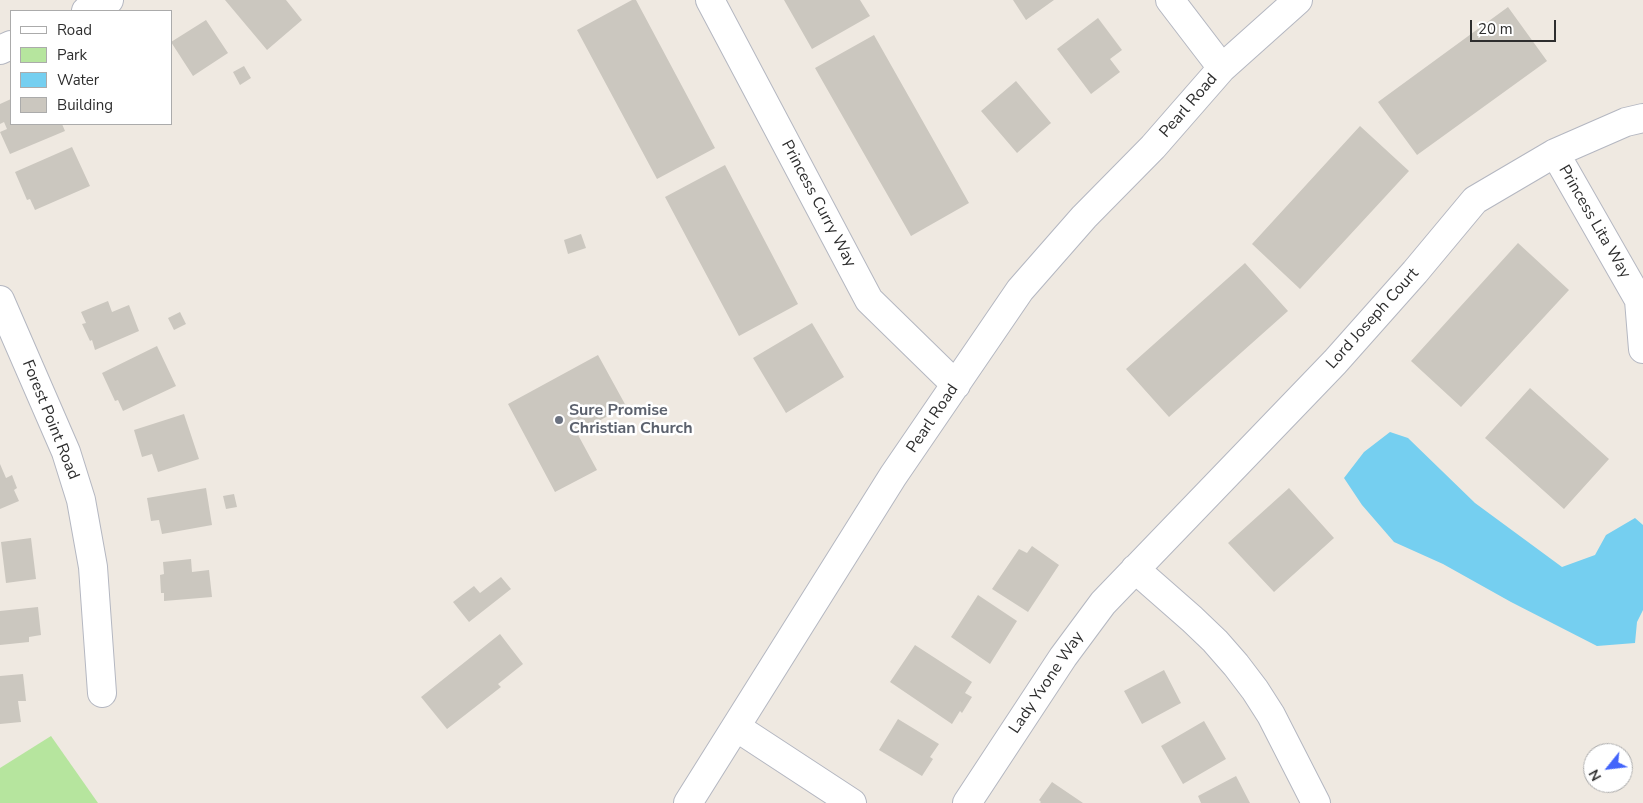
<!DOCTYPE html>
<style>
body{margin:0}
#map{position:relative;width:1643px;height:803px;overflow:hidden;background:#efe9e1;font-family:"Nunito Sans",sans-serif}
canvas{display:block}
.legend{position:absolute;left:10px;top:10px;width:162px;height:115px;box-sizing:border-box;background:#fff;border:1px solid #ababab;margin:0;padding:6px 9px;list-style:none;font-size:15px;color:#2e2e2e}
.legend li{display:flex;align-items:center;gap:10px;height:25px}
.legend b{width:25px;border:1px solid #ababab}
.north{position:absolute;left:1583px;top:743px;width:50px;height:50px;box-sizing:border-box;background:#fff;border:1px solid #ababab;border-radius:50%;rotate:241deg;font-size:14px;font-weight:700;line-height:20px;text-align:center;color:#2e2e2e}
.north::after{content:'';display:block;margin:auto;width:18px;height:22px;background:#4264fb;clip-path:polygon(50% 0,100% 100%,50% 72%,0 100%)}
.scale{position:absolute;left:1470px;top:20px;width:86px;height:22px;box-sizing:border-box;border:2px solid #2e2e2e;border-top:0;padding-left:6px;font-size:15px;line-height:18px;white-space:nowrap;color:#2e2e2e;-webkit-text-stroke:4px #fff;paint-order:stroke}
</style>
<div id="map">
<canvas width="1643" height="803"></canvas>
<ul class="legend">
<li><b style="height:6px;background:#fff"></b>Road</li>
<li><b style="height:14px;background:#b6e59e"></b>Park</li>
<li><b style="height:14px;background:#75cff0"></b>Water</li>
<li><b style="height:14px;background:#cbc7bf"></b>Building</li>
</ul>
<div class="north">N</div>
<div class="scale">20 m</div>
</div>
<script>
const c = document.querySelector('canvas').getContext('2d');
c.lineJoin = 'round';
function fillPath(path, color) { c.fillStyle = color; c.fill(path, 'evenodd'); }
const shape = rows => new Path2D(rows.map(r => 'M' + r).join(''));
function trace(path, color, width, dash) { c.strokeStyle = color; c.lineWidth = width; c.lineCap = dash ? 'butt' : 'round'; c.setLineDash(dash || []); c.stroke(path); }
function drawText(font, color, halo, rows, align = 'center') {
  c.font = font + ' "Nunito Sans",sans-serif'; c.lineWidth = 5; c.setLineDash([]); c.textBaseline = 'middle'; c.strokeStyle = halo; c.fillStyle = color; for (const [text, x, y, turn = 0] of rows) {
    c.save(); c.translate(x, y); c.rotate((+turn || 0) * Math.PI / 180); c.textAlign = isNaN(turn) ? turn : align; if (halo) c.strokeText(text, 0, 0); c.fillText(text, 0, 0); c.restore();
  }
}
const green = shape([
 [51,736,98,803,0,803,0,768]
]);
const water = shape([
 [1390,432,1408,438,1475,503,1562,567,1595,555,1606,535,1635,518,1643,525,1643,610,1637,622,1635,643,1597,646,1511,602,1443,564,1394,542,1362,505,1344,478,1364,452]
]);
const building = shape([
 [225,0,286,0,302,20,267,50],
 [632,0,636,0,715,148,657,179,577,30],
 [784,0,860,0,870,16,812,49],
 [1013,0,1054,0,1026,20],
 [1508,7,1547,61,1417,155,1378,102],
 [1098,18,1122,50,1110,59,1120,72,1091,94,1057,49],
 [206,20,228,53,193,76,171,42],
 [874,35,969,203,911,236,815,68],
 [244,66,251,78,240,85,233,72],
 [1016,81,1051,123,1017,153,981,111],
 [11,99,11,124,62,124,65,131,10,154,0,132,7,129,4,122,0,124,0,104],
 [1360,126,1409,171,1300,289,1252,244],
 [72,147,90,186,35,210,30,199,27,200,15,172],
 [725,165,798,304,739,336,665,197],
 [581,234,586,248,568,254,564,240],
 [1518,243,1569,290,1461,407,1411,361],
 [1245,263,1288,311,1169,417,1126,369],
 [108,301,112,312,129,305,139,331,95,350,92,340,90,341,82,324,86,323,81,312],
 [180,312,186,324,174,330,168,318],
 [812,323,844,377,786,413,753,358],
 [157,346,176,386,123,411,118,400,115,401,102,373],
 [598,355,626,406,577,433,597,470,555,492,508,404],
 [1530,388,1609,459,1564,509,1485,438],
 [184,414,199,459,158,472,152,454,142,457,134,430],
 [0,464,6,478,12,475,17,488,14,490,19,501,0,509],
 [206,488,212,525,162,534,159,520,151,521,147,498],
 [1289,488,1334,538,1274,592,1228,543],
 [234,494,237,507,226,509,223,496],
 [31,538,36,579,6,583,1,542],
 [1032,546,1059,565,1028,612,992,589,1019,549,1027,553],
 [191,559,192,572,209,570,212,597,164,601,164,593,161,593,160,575,164,574,163,562],
 [501,577,511,589,469,622,453,602,474,586,480,593],
 [978,595,1017,621,990,664,951,637],
 [38,607,41,635,29,637,29,642,0,645,0,611],
 [500,634,523,664,498,684,501,687,447,729,421,697],
 [915,645,972,682,965,693,972,697,962,713,960,711,952,724,890,682],
 [1164,670,1181,703,1142,724,1124,691],
 [23,674,26,701,18,701,21,722,0,724,0,676],
 [898,719,939,744,930,757,933,759,922,776,879,750],
 [1204,721,1226,759,1183,784,1161,746],
 [1236,776,1250,803,1201,803,1198,796],
 [1052,782,1083,803,1040,803,1041,802,1039,800]
]);
const street = shape([
 [710,0,869,300,956,385],
 [86,11,109,0],
 [0,50,11,45],
 [1222,68,1298,0],
 [1555,153,1639,300,1643,349],
 [0,300,66,452,81,500,93,567,102,693],
 [1135,569,1192,619,1215,641,1236,665,1255,690,1271,715,1316,803],
 [736,727,852,803],
 [688,803,893,476,1020,290,1084,217,1153,147,1222,68,1170,0],
 [967,803,1063,657,1103,603,1335,362,1415,272,1475,200,1555,153,1626,122,1643,118]
]);
const markers = [
 [559,420,5,"#6b7280"]
];
const streetNames = [
 ["Pearl Road",1189,106,-49],
 ["Princess Curry Way",818,204,62],
 ["Princess Lita Way",1594,222,60],
 ["Lord Joseph Court",1373,319,-48],
 ["Pearl Road",933,419,-56],
 ["Forest Point Road",50,420,68],
 ["Lady Yvone Way",1047,683,-56]
];
const worshipNames = [
 ["Sure Promise",569,411],
 ["Christian Church",569,429]
];
fillPath(green, '#b6e59e');
fillPath(water, '#75cff0');
fillPath(building, '#cbc7bf');
trace(street, '#b4b7c1', 30);
trace(street, '#fff', 28);
for (const [x, y, r, color] of markers) { const dot = new Path2D(); dot.arc(x, y, r, 0, 2 * Math.PI); c.fillStyle = color; c.fill(dot); trace(dot, '#fff', 2); }
drawText('16px', '#2e2e2e', '#fff', streetNames);
drawText('bold 16px', '#5b616d', '#fff', worshipNames, 'left');
</script>
